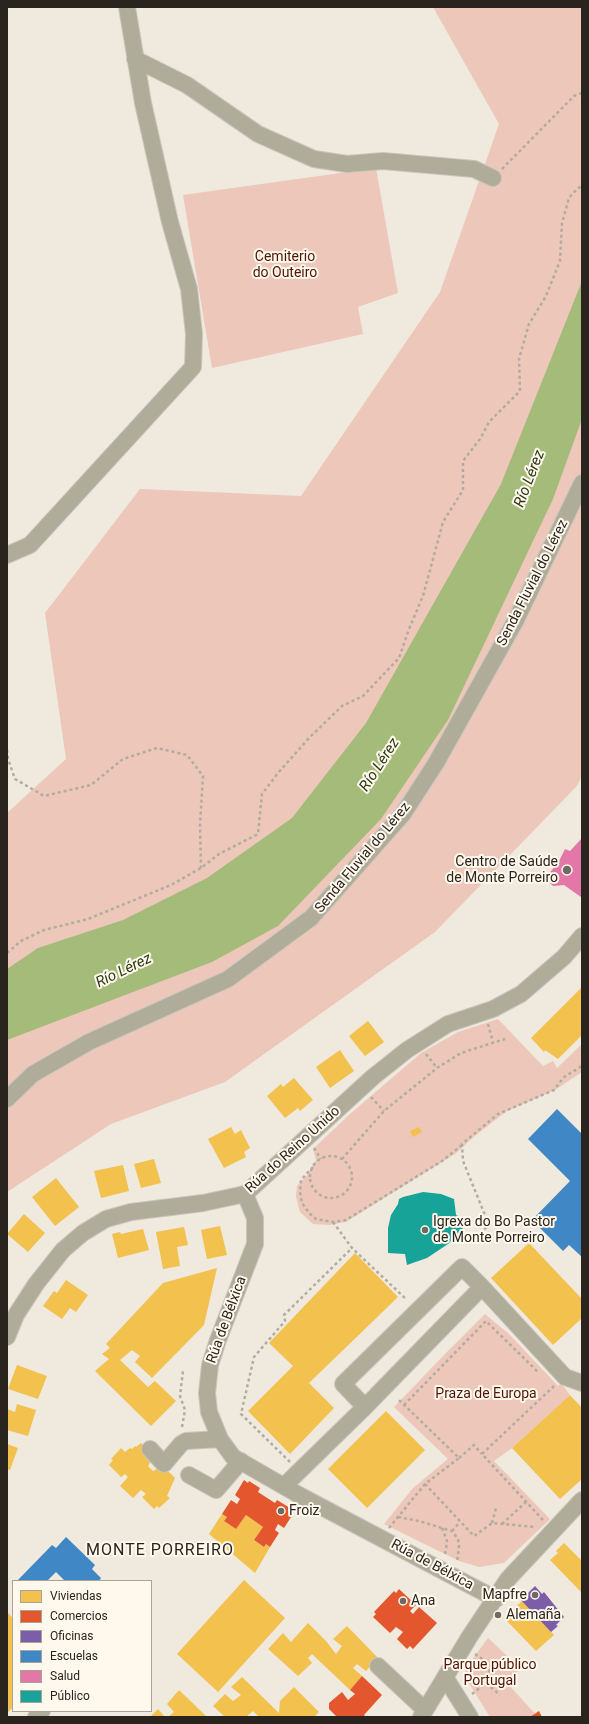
<!DOCTYPE html>
<meta charset="utf-8">
<style>
body{margin:0}
#map{position:relative;width:589px;height:1724px;overflow:hidden;background:#efe9de;font-family:Roboto,sans-serif}
canvas{display:block}
.frame{position:absolute;inset:0;border:8px solid #29251e;pointer-events:none}
.legend{position:absolute;left:12px;top:1580px;width:140px;height:132px;box-sizing:border-box;background:#fef8ed;border:1px solid #a9a49a;margin:0;padding:5px 7px;list-style:none;font-size:12px;color:#29251e}
.legend li{display:flex;align-items:center;gap:8px;height:20px}
.legend b{width:20px;border:1px solid #a9a49a}
</style>
<div id="map">
<canvas width="589" height="1724"></canvas>
<div class="frame"></div>
<ul class="legend">
<li><b style="height:11px;background:#f2c14e"></b>Viviendas</li>
<li><b style="height:11px;background:#e4572e"></b>Comercios</li>
<li><b style="height:11px;background:#7b5ea7"></b>Oficinas</li>
<li><b style="height:11px;background:#3f88c5"></b>Escuelas</li>
<li><b style="height:11px;background:#e377a8"></b>Salud</li>
<li><b style="height:11px;background:#17a398"></b>Público</li>
</ul>
</div>
<script>
const c = document.querySelector('canvas').getContext('2d');
c.lineJoin = 'round';
function fillPath(path, color) { c.fillStyle = color; c.fill(path, 'evenodd'); }
const shape = rows => new Path2D(rows.map(r => 'M' + r).join(''));
function trace(path, color, width, dash) { c.strokeStyle = color; c.lineWidth = width; c.lineCap = dash ? 'butt' : 'round'; c.setLineDash(dash || []); c.stroke(path); }
function drawText(font, color, halo, rows, align = 'center') {
  c.font = font + ' Roboto,sans-serif'; c.lineWidth = 4; c.setLineDash([]); c.textBaseline = 'middle'; c.strokeStyle = halo; c.fillStyle = color; for (const [text, x, y, turn = 0] of rows) {
    c.save(); c.translate(x, y); c.rotate((+turn || 0) * Math.PI / 180); c.textAlign = isNaN(turn) ? turn : align; if (halo) c.strokeText(text, 0, 0); c.fillText(text, 0, 0); c.restore();
  }
}
const green = shape([
 [433,7,582,7,582,776,577,786,435,932,225,1082,111,1124,7,1192,7,813,66,759,45,613,140,489,301,496,440,292,499,124],
 [376,168,398,293,358,307,363,334,212,368,183,195],
 [498,1019,543,1066,553,1061,557,1068,582,1044,582,1072,555,1090,507,1111,476,1135,455,1154,346,1222,329,1225,313,1224,300,1212,296,1197,297,1186,309,1173,316,1160,313,1149,351,1113,421,1053,458,1032],
 [485,1314,509,1334,558,1386,561,1383,570,1395,512,1448,494,1461,550,1519,504,1563,479,1567,459,1561,384,1524,413,1488,448,1459,394,1407,446,1353],
 [488,1638,520,1668,509,1685,538,1717,490,1717,465,1677,466,1668]
]);
const water = shape([
 [582,281,582,419,553,499,448,720,381,819,278,926,212,962,7,1040,7,969,38,948,123,920,207,878,292,818,366,723,501,484]
]);
const homes = shape([
 [582,987,582,1035,558,1059,545,1050,544,1052,531,1038],
 [368,1021,384,1042,365,1056,349,1036],
 [340,1050,354,1071,330,1088,316,1067],
 [294,1078,313,1100,300,1111,298,1108,285,1118,267,1096,281,1084,283,1087],
 [231,1127,235,1134,241,1130,250,1148,244,1152,246,1157,224,1168,208,1139],
 [419,1127,422,1132,413,1137,410,1131],
 [154,1159,161,1183,141,1188,134,1164],
 [123,1165,129,1191,101,1198,94,1171],
 [56,1178,79,1207,55,1226,32,1197],
 [24,1214,45,1233,28,1252,7,1234],
 [220,1226,227,1255,207,1259,201,1230],
 [184,1227,188,1245,177,1247,180,1266,163,1269,156,1232],
 [143,1229,149,1250,118,1258,112,1234,120,1232,121,1234],
 [529,1243,582,1299,582,1318,553,1345,491,1278],
 [355,1253,398,1297,309,1383,334,1408,290,1454,248,1411,293,1366,269,1343],
 [217,1268,204,1325,152,1378,135,1362,140,1356,132,1350,120,1360,148,1387,155,1381,176,1401,151,1426,95,1371,109,1359,102,1354,110,1348,106,1344,163,1283],
 [66,1280,88,1295,76,1312,70,1308,62,1319,43,1306,54,1291,57,1293],
 [17,1365,47,1376,38,1399,8,1389],
 [570,1395,582,1408,582,1479,560,1499,512,1448],
 [17,1404,36,1410,28,1436,7,1430,7,1409,15,1412],
 [386,1411,425,1450,367,1508,328,1469],
 [141,1443,154,1456,148,1466,153,1471,163,1466,175,1478,167,1496,170,1498,159,1508,157,1506,154,1509,142,1497,146,1494,141,1490,133,1498,120,1486,128,1477,125,1474,121,1477,109,1465,113,1460,111,1459,121,1448,125,1452,130,1448,132,1449,135,1446,136,1447],
 [7,1444,18,1448,10,1470,7,1469],
 [222,1514,227,1517,224,1521,236,1529,246,1515,263,1527,254,1540,264,1547,266,1544,270,1547,255,1573,209,1534],
 [564,1543,582,1561,582,1593,550,1560,558,1553,556,1551],
 [244,1580,285,1618,218,1692,177,1654],
 [522,1601,554,1635,536,1651,504,1618],
 [8,1613,13,1618,13,1707,7,1713],
 [308,1623,326,1641,336,1654,342,1646,333,1639,347,1626,378,1658,366,1671,357,1664,353,1668,362,1676,350,1690,312,1654,308,1658,312,1663,298,1676,268,1649,283,1633,291,1642],
 [242,1677,279,1713,280,1701,294,1687,319,1712,314,1717,259,1717,253,1711,246,1717,225,1717,213,1706,225,1694,233,1701,241,1695,231,1687],
 [179,1690,206,1716,205,1717,168,1717,174,1712,167,1704],
 [158,1709,165,1717,150,1717]
]);
const shops = shape([
 [244,1480,248,1483,249,1481,260,1488,258,1492,275,1503,277,1500,290,1508,288,1510,293,1514,284,1528,278,1524,275,1530,279,1533,270,1547,266,1544,264,1547,254,1540,263,1527,246,1515,236,1529,224,1521,227,1517,222,1514,231,1500,237,1504,240,1499,235,1495],
 [399,1589,416,1605,410,1611,413,1614,419,1607,437,1623,413,1649,410,1646,407,1649,397,1639,403,1632,396,1627,390,1633,373,1617,376,1614,374,1612,394,1591,396,1593],
 [362,1676,382,1695,364,1715,366,1717,337,1717,329,1709,329,1703,342,1692,348,1700,355,1694,350,1690],
 [539,1711,542,1717,529,1717,533,1715]
]);
const offices = shape([
 [535,1586,542,1594,544,1592,564,1617,556,1625,558,1626,551,1632,519,1598,526,1592,527,1594]
]);
const schools = shape([
 [557,1109,582,1134,582,1257,569,1245,563,1251,532,1220,570,1181,528,1139],
 [66,1537,95,1565,92,1569,101,1578,99,1581,65,1581,56,1572,47,1581,17,1581,52,1545,56,1548]
]);
const health = shape([
 [582,838,582,895,581,897,564,885,553,886,545,878,558,863,565,849,570,851]
]);
const public = shape([
 [423,1192,441,1194,454,1199,456,1215,467,1221,461,1231,448,1244,427,1258,407,1265,405,1254,388,1253,388,1228,391,1215,398,1204,399,1199,403,1197]
]);
const path = shape([
 [502,169,574,96,582,93],
 [7,750,8,759,15,779,44,796,91,785,123,759,157,748,187,755,203,776,200,825,201,868],
 [7,953,21,941,44,930,88,919,171,885,201,868,219,854,258,834,262,794,278,773,309,738,342,706,363,696,399,658,409,629,423,596,443,522,463,490,463,461,480,439,489,422,520,391,519,359,529,324,546,296,560,261,562,223,569,198,577,189,582,186],
 [488,1024,493,1042],
 [426,1054,437,1068],
 [371,1097,384,1111],
 [314,1148,321,1159],
 '310 1177a21 21 0 1 1 42 0a21 21 0 1 1-42 0Z',
 [342,1159,384,1111,437,1068,461,1053,505,1039],
 [313,1167,301,1180,300,1192,302,1203,309,1213,316,1219,333,1222,346,1220,442,1161,462,1145],
 [333,1222,352,1248,407,1300],
 [475,1237,489,1225,463,1161,462,1144,498,1114,554,1090,564,1077,582,1066],
 [404,1405,486,1321,539,1373],
 [182,1427,185,1410,180,1396,183,1371],
 [459,1458,474,1445,482,1454],
 [290,1462,241,1414,254,1357,285,1321,284,1315,352,1248],
 [425,1484,474,1536,492,1523,536,1527],
 [398,1517,419,1521,452,1531,458,1539,459,1546,457,1562],
 [543,1520,482,1454,554,1386],
 [492,1523,496,1508],
 [502,1524,526,1502],
 [389,1528,425,1484,459,1458,398,1399],
 [442,1528,447,1541,445,1556],
 [452,1531,460,1522],
 [475,1654,491,1665,486,1683],
 [472,1694,486,1683,500,1695]
]);
const minor = shape([
 [135,59,187,85,258,134,314,159,347,164,383,161,474,169,493,178],
 [7,555,30,545,193,367,194,334,189,289,170,222,143,103,127,7],
 [7,1099,33,1074,89,1042,228,979,311,918,403,814,436,763,516,620,582,483],
 [245,1194,255,1218,255,1244,218,1340,210,1365,207,1393,209,1412,220,1439,233,1457,299,1495,496,1599],
 [482,1287,365,1407,343,1384,462,1267,482,1287,565,1377,582,1383],
 [7,1337,16,1315,36,1284,63,1250,83,1233,106,1219,131,1212,203,1203,245,1194,373,1077,407,1050,448,1024,493,1009,521,994,564,957,582,936],
 [150,1449,164,1464,181,1444,186,1441,220,1439],
 [189,1475,216,1490,241,1461],
 [284,1486,365,1407],
 [378,1666,425,1710],
 [445,1677,470,1717],
 [36,1717,42,1711],
 [421,1717,470,1636,508,1579,582,1500]
]);
const markers = [
 [567,870,5,"#6e6a61"],
 [425,1230,4,"#6e6a61"],
 [281,1511,4,"#6e6a61"],
 [535,1595,4,"#6e6a61"],
 [403,1601,4,"#6e6a61"],
 [498,1615,4,"#6e6a61"]
];
const parkNames = [
 ["Cemiterio",285,257],
 ["do Outeiro",285,273],
 ["Praza de Europa",486,1394],
 ["Parque público",490,1665],
 ["Portugal",490,1681]
];
const streetNames = [
 ["Senda Fluvial do Lérez",533,583,-63],
 ["Senda Fluvial do Lérez",363,858,-50],
 ["Rúa do Reino Unido",293,1150,-42],
 ["Rúa de Bélxica",227,1320,-70],
 ["Rúa de Bélxica",432,1565,28]
];
const poiNames = [
 ["Centro de Saúde",558,862,"right"],
 ["de Monte Porreiro",558,878,"right"],
 ["Igrexa do Bo Pastor",433,1222],
 ["de Monte Porreiro",433,1238],
 ["Froiz",289,1511],
 ["Mapfre",527,1595,"right"],
 ["Ana",411,1601],
 ["Alemaña",506,1615]
];
const waterNames = [
 ["Río Lérez",530,479,-69],
 ["Río Lérez",380,765,-57],
 ["Río Lérez",124,971,-26]
];
const quarterNames = [
 ["MONTE PORREIRO",160,1551]
];
fillPath(green, '#edc7ba');
fillPath(water, '#a5bb7a');
fillPath(homes, '#f2c14e');
fillPath(shops, '#e4572e');
fillPath(offices, '#7b5ea7');
fillPath(schools, '#3f88c5');
fillPath(health, '#e377a8');
fillPath(public, '#17a398');
trace(minor, '#cac5bd', 18);
trace(path, '#b0ad9f', 2.5, [3, 3]);
trace(minor, '#afac9a', 16);
for (const [x, y, r, color] of markers) { const dot = new Path2D(); dot.arc(x, y, r, 0, 2 * Math.PI); c.fillStyle = color; c.fill(dot); trace(dot, '#fef8ed', 1.5); }
drawText('14px', '#4f1407', '#fef8ed', parkNames);
drawText('14px', '#29251e', '#fef8ed', streetNames);
drawText('14px', '#29251e', '#fef8ed', poiNames, 'left');
drawText('italic 15px', '#2b3914', '#fef8ed', waterNames);
c.letterSpacing = '1px';
drawText('16px', '#29251e', '#fef8ed', quarterNames);
c.letterSpacing = '0px';
</script>
